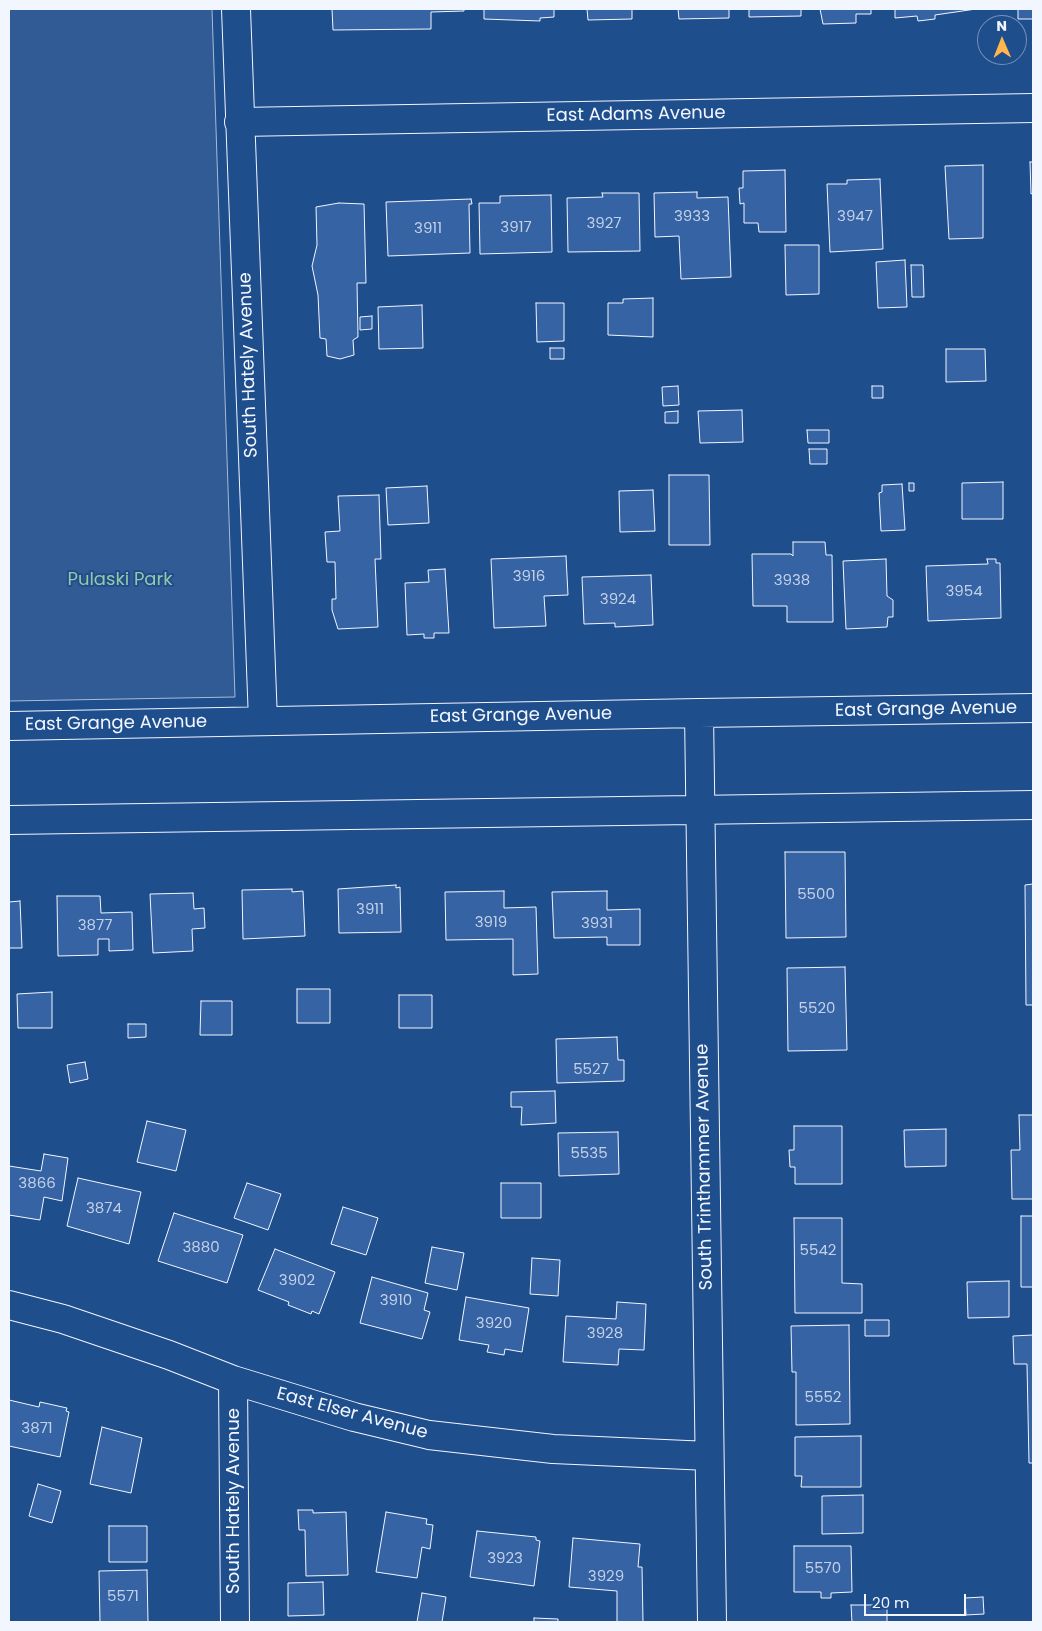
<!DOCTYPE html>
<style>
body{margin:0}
#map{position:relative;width:1042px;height:1631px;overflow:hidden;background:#1f4e8c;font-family:Poppins,sans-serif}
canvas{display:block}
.frame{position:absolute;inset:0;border:10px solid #f2f6ff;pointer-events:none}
.north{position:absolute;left:977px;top:15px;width:50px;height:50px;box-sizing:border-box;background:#1f4e8c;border:1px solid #7391ba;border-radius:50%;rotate:359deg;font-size:14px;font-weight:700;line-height:20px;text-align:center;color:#f2f6ff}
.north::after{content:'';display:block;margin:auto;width:18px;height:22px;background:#ffb74d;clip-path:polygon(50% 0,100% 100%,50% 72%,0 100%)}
.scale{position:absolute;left:864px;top:1594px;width:102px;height:22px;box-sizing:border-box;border:2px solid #f2f6ff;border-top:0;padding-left:6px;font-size:15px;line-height:18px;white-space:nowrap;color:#f2f6ff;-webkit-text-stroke:4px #1f4e8c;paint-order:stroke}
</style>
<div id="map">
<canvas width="1042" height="1631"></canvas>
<div class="frame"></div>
<div class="north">N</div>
<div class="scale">20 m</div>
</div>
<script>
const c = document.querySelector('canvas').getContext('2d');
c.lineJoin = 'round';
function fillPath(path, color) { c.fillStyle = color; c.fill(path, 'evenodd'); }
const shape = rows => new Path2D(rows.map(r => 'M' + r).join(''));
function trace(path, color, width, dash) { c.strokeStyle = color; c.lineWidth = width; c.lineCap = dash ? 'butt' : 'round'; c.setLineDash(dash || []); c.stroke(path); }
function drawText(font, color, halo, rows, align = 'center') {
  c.font = font + ' Poppins,sans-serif'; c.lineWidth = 4; c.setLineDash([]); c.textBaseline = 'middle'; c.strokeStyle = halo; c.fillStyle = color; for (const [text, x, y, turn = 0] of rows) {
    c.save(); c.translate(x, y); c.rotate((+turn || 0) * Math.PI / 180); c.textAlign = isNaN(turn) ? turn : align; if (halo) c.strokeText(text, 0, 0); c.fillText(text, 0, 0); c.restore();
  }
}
const built = shape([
 [9,9,212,9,235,697,9,701,9,9]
]);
const building = shape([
 [332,9,464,9,464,11,431,12,431,29,333,30,332,9],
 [484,9,554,9,554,17,540,18,540,21,484,19,484,9],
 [587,9,632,9,632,19,588,20,587,9],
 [678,9,729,9,729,18,679,19,678,9],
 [749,9,801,9,801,16,749,17,749,9],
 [820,9,871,9,871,14,856,14,856,23,823,24,820,9],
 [895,9,976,9,935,15,935,19,918,21,917,16,895,18,895,9],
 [1018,9,1033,9,1033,19,1018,19,1018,9],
 [1030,162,1033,162,1033,193,1031,194,1030,162],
 [983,165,983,238,949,239,945,166,983,165],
 [785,170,786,232,759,232,758,223,744,223,744,203,740,204,739,188,743,188,743,171,785,170],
 [880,179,883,249,830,252,827,184,847,184,847,180,880,179],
 [697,192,697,198,728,197,731,277,681,279,679,236,655,237,654,193,697,192],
 [602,193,639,193,640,251,568,252,567,198,603,197,602,193],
 [551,195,552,252,480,254,479,203,500,203,500,196,551,195],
 [471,199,472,204,469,204,470,253,388,256,386,202,471,199],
 [339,203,364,204,366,283,357,283,358,337,353,340,354,355,340,359,327,356,326,339,320,338,318,295,312,266,317,245,316,207,339,203],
 [785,245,819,245,819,294,786,295,785,245],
 [905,260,907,307,878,308,876,262,905,260],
 [911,265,923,265,924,297,912,297,911,265],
 [653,298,653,337,608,335,608,303,623,303,623,299,653,298],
 [536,303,564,303,564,341,537,342,536,303],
 [422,305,423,348,379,349,378,307,422,305],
 [372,316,372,329,360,330,360,317,372,316],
 [550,348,564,348,564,359,550,359,550,348],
 [946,349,985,349,986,381,946,382,946,349],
 [678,386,679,405,663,406,662,387,678,386],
 [872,386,883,386,883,398,872,398,872,386],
 [742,410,743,442,700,443,698,411,742,410],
 [678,411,678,423,665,423,665,412,678,411],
 [807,430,829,430,829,443,808,443,807,430],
 [809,449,827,449,827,464,810,464,809,449],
 [669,475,709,475,710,545,669,545,669,475],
 [1003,482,1003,519,962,519,962,483,1003,482],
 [909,483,914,483,914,491,909,491,909,483],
 [902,484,905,530,881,531,879,493,882,492,882,485,902,484],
 [427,486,429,523,388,525,386,488,427,486],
 [653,490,655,531,620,532,619,491,653,490],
 [379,495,381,559,375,559,378,627,338,629,332,610,332,599,336,599,335,562,327,562,325,532,340,531,338,496,379,495],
 [793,542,825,542,826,555,832,555,833,622,787,622,787,606,753,606,752,554,791,554,793,556,793,542],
 [566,556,568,595,544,596,546,626,494,628,491,559,566,556],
 [886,559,887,596,893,600,893,617,888,617,887,627,846,629,843,561,886,559],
 [987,559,996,559,996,563,1000,563,1001,618,928,621,926,566,988,564,987,559],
 [445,569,449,633,434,633,434,638,424,638,424,634,407,635,405,583,429,582,428,570,445,569],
 [651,575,653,625,615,627,615,623,584,624,582,577,651,575],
 [785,852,845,852,846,937,786,938,785,852],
 [1033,884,1033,1005,1026,1005,1025,885,1033,884],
 [396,885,396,888,400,887,401,932,339,933,338,889,396,885],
 [292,889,292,892,303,891,305,936,243,939,242,890,292,889],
 [504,891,504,908,536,907,538,974,513,975,513,939,446,940,445,892,504,891],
 [607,891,607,910,640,909,640,945,607,945,607,937,554,938,552,892,607,891],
 [193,893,194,909,204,908,205,928,192,929,193,951,153,953,150,894,193,893],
 [57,896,100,896,101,913,132,912,133,950,109,951,109,939,98,939,98,955,58,956,57,896],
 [20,901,22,948,9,948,9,902,20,901],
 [845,967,847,1050,788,1051,787,968,845,967],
 [297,989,330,989,330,1023,297,1023,297,989],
 [52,992,52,1028,18,1028,17,994,52,992],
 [399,995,432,995,432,1028,399,1028,399,995],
 [201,1001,232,1001,232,1035,200,1035,201,1001],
 [128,1024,146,1024,146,1037,128,1038,128,1024],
 [617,1037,618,1060,624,1060,624,1081,557,1083,556,1039,617,1037],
 [85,1062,88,1079,70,1083,67,1065,85,1062],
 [555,1091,556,1123,521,1125,522,1107,511,1107,511,1092,555,1091],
 [1019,1115,1033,1115,1033,1199,1012,1199,1011,1150,1020,1150,1019,1115],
 [147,1121,186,1130,176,1171,137,1162,147,1121],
 [794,1126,842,1126,842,1184,795,1184,795,1167,790,1167,789,1150,794,1150,794,1126],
 [946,1129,946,1166,905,1167,904,1130,946,1129],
 [618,1132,619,1174,559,1176,558,1133,618,1132],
 [44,1154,68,1158,62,1201,44,1197,40,1220,9,1215,9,1166,41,1171,44,1154],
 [78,1178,141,1192,129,1244,67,1226,78,1178],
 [247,1183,281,1194,268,1230,234,1218,247,1183],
 [501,1183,541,1183,541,1218,501,1218,501,1183],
 [343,1207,378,1218,366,1255,331,1244,343,1207],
 [174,1213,243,1235,227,1283,158,1261,174,1213],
 [1021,1216,1033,1216,1033,1287,1021,1287,1021,1216],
 [794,1218,842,1218,842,1283,862,1284,862,1313,795,1313,794,1218],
 [432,1247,464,1253,457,1290,425,1283,432,1247],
 [275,1249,335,1272,319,1314,312,1311,311,1314,288,1305,289,1302,258,1290,275,1249],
 [532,1258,560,1260,558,1296,530,1294,532,1258],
 [372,1277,428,1293,424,1310,430,1312,422,1339,360,1323,372,1277],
 [1009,1281,1009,1317,968,1318,967,1282,1009,1281],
 [466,1297,529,1308,522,1352,505,1349,504,1355,487,1352,489,1345,459,1340,466,1297],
 [617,1302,646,1304,644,1350,619,1349,618,1365,563,1362,566,1316,616,1319,617,1302],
 [865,1320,889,1320,889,1336,865,1336,865,1320],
 [849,1325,850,1424,796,1425,796,1372,792,1372,791,1326,849,1325],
 [1033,1335,1033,1463,1029,1463,1027,1364,1014,1364,1013,1336,1033,1335],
 [9,1400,39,1407,40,1402,67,1408,66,1411,69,1412,60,1457,9,1446,9,1400],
 [102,1427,142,1438,131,1493,90,1484,102,1427],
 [861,1436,861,1487,801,1487,802,1476,795,1476,795,1437,861,1436],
 [38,1484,61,1491,52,1523,29,1516,38,1484],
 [863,1495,863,1533,822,1534,822,1496,863,1495],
 [298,1510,313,1510,313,1513,346,1512,348,1575,306,1576,305,1530,299,1530,298,1510],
 [386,1512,427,1519,426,1524,433,1525,430,1549,422,1547,417,1578,376,1572,386,1512],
 [109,1526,147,1526,147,1562,109,1562,109,1526],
 [477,1531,536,1537,536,1540,540,1541,534,1586,470,1577,477,1531],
 [573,1538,640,1544,638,1567,642,1567,643,1622,617,1622,617,1591,569,1587,573,1538],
 [794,1546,851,1546,852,1592,831,1593,831,1598,821,1598,821,1592,794,1592,794,1546],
 [147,1570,148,1622,100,1622,99,1571,147,1570],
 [323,1582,324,1615,288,1616,288,1583,323,1582],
 [422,1593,446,1597,442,1622,417,1622,422,1593],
 [983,1597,984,1614,966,1615,965,1598,983,1597],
 [851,1605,887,1605,887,1622,852,1622,851,1605],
 [534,1618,558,1619,558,1622,534,1622,534,1618]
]);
const street = shape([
 [236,9,263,721],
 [239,122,1033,108],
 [699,713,712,1622],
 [9,726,699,713,1033,708],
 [9,820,1033,805],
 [9,1305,63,1319,169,1355,233,1380,354,1417,429,1435,553,1449,709,1456],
 [233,1380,235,1622]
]);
const numberNames = [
 ["3933",692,217],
 ["3947",855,217],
 ["3927",604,224],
 ["3917",516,228],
 ["3911",428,229],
 ["3916",529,577],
 ["3938",792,581],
 ["3954",964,592],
 ["3924",618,600],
 ["5500",816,895],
 ["3911",370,910],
 ["3919",491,923],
 ["3931",597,924],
 ["3877",95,926],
 ["5520",817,1009],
 ["5527",591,1070],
 ["5535",589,1154],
 ["3866",37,1184],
 ["3874",104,1209],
 ["3880",201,1248],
 ["5542",818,1251],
 ["3902",297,1281],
 ["3910",396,1301],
 ["3920",494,1324],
 ["3928",605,1334],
 ["5552",823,1398],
 ["3871",37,1429],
 ["3923",505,1559],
 ["5570",823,1569],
 ["3929",606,1577],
 ["5571",123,1597]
];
const streetNames = [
 ["East Adams Avenue",636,115,-1],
 ["South Hately Avenue",249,365,-92],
 ["East Grange Avenue",926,710,-1],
 ["East Grange Avenue",521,716,-1],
 ["East Grange Avenue",116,724,-1],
 ["South Trinthammer Avenue",705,1167,-91],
 ["East Elser Avenue",352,1414,15],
 ["South Hately Avenue",234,1501,-90]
];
const parkNames = [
 ["Pulaski Park",120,580]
];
fillPath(built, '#305b95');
trace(built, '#a8bbd7', 1);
fillPath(building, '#3563a3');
trace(building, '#f2f6ff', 1);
trace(street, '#f2f6ff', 30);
trace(street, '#1f4e8c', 28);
drawText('15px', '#c3d1e8', null, numberNames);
drawText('18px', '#f2f6ff', '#1f4e8c', streetNames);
drawText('18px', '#97c8a6', '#1f4e8c', parkNames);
</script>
